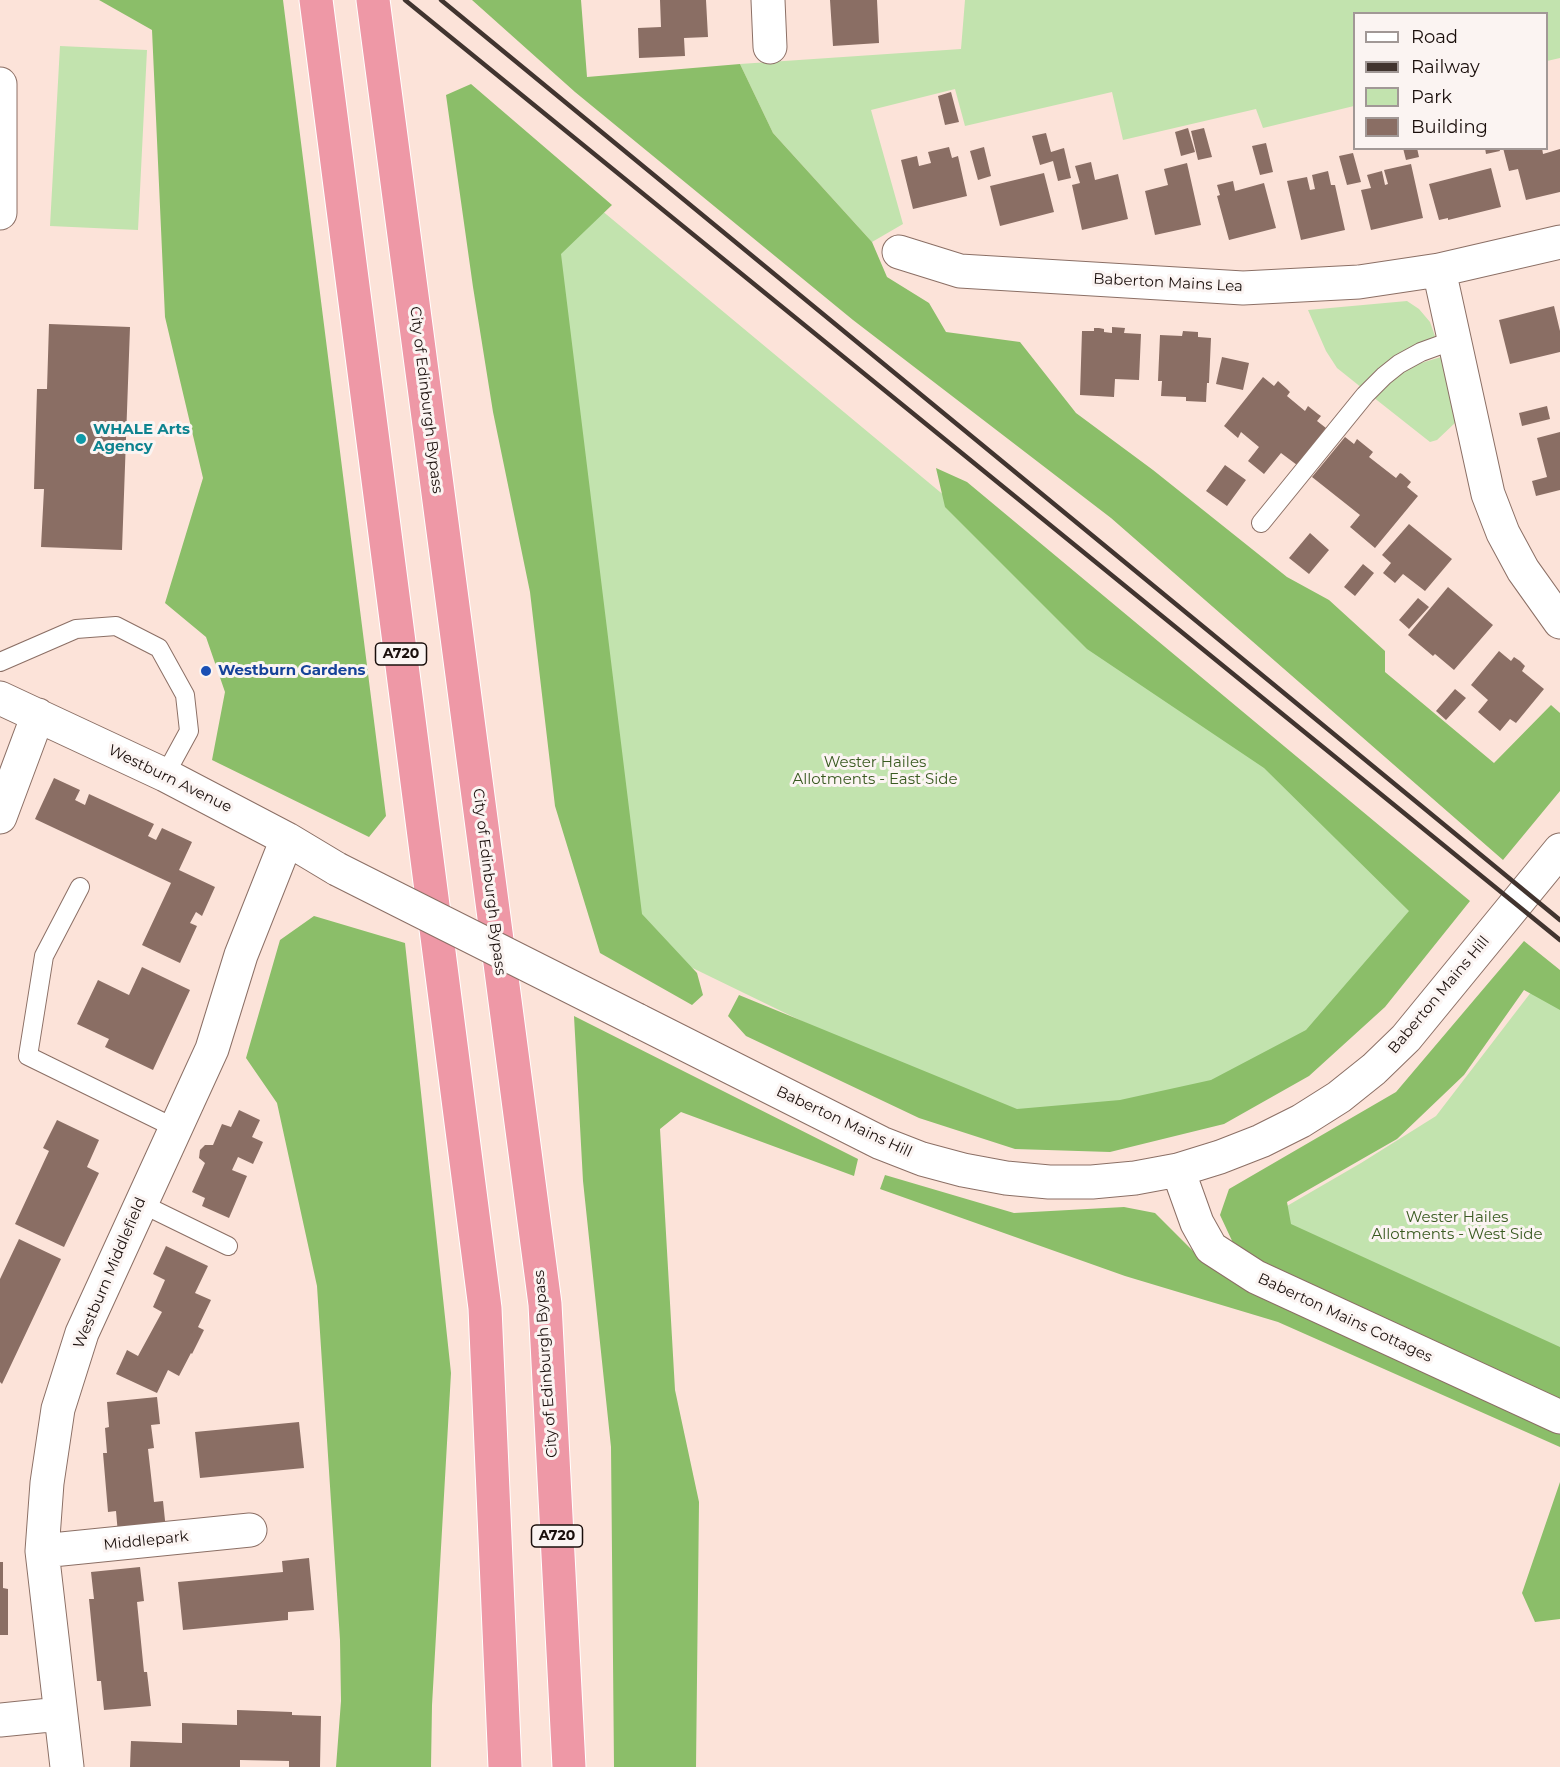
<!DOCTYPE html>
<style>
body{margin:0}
#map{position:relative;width:1560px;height:1767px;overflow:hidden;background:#fce3d9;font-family:Montserrat,sans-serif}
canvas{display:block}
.legend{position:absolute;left:1353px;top:12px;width:195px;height:138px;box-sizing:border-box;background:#fbf4f2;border:2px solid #a19896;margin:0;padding:8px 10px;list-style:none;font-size:18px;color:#1a0f0c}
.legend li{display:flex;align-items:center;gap:12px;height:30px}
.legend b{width:30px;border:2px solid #a19896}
</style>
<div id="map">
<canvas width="1560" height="1767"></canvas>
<ul class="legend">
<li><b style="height:8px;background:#fff"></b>Road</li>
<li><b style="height:8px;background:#41342f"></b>Railway</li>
<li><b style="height:16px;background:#c2e3ae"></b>Park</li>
<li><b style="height:16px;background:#8a6e64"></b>Building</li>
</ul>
</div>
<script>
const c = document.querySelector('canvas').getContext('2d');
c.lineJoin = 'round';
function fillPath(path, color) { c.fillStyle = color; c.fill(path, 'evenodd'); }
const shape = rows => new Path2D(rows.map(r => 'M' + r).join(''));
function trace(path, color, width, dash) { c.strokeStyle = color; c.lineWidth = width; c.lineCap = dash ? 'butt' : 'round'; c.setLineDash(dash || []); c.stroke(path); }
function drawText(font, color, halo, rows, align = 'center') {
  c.font = font + ' Montserrat,sans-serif'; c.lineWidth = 6; c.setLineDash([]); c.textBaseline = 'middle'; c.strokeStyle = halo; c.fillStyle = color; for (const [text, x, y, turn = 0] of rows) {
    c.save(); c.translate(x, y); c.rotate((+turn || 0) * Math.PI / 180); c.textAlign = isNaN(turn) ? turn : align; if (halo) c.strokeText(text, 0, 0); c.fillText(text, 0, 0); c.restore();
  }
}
const green = shape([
 [965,0,1560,0,1560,58,1547,61,1546,14,1354,14,1354,106,1263,128,1256,109,1123,140,1112,92,965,126,955,89,871,110,903,224,872,242,773,133,740,64,961,49],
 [60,46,147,50,138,230,50,226],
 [547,165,1428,898,1335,1028,1200,1096,1037,1116,923,1080,637,941],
 [1407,301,1419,309,1430,322,1436,339,1362,388,1337,368,1326,351,1308,310],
 [1441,357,1456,422,1437,440,1430,442,1373,397,1393,376,1411,366],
 [1535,987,1560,1008,1560,1392,1249,1228,1361,1163,1436,1116]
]);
const forest = shape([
 [99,0,283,0,386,816,369,837,212,760,225,692,206,637,165,603,203,478,165,317,152,30],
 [472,0,581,0,587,77,740,64,773,133,872,242,887,277,929,303,946,332,1020,342,1076,413,1153,470,1287,577,1329,600,1385,651,1385,672,1494,763,1551,705,1560,713,1560,791,1503,860,1111,518,853,320,575,92],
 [471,84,612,205,561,254,642,914,697,973,703,995,692,1005,600,953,555,806,530,592,493,412,473,287,446,95],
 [936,468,967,482,1470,901,1385,1007,1309,1076,1224,1124,1110,1152,1015,1149,919,1118,746,1036,728,1016,739,995,1017,1109,1120,1100,1211,1080,1306,1030,1409,911,1264,768,1087,649,945,507],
 [314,916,405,943,451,1373,432,1705,431,1767,336,1767,341,1701,340,1640,317,1286,277,1103,246,1058,280,940],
 [1524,941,1560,970,1560,1010,1524,990,1464,1075,1397,1139,1287,1202,1291,1224,1560,1347,1560,1447,1278,1322,1125,1276,880,1189,885,1175,1014,1213,1124,1207,1155,1213,1209,1267,1234,1245,1220,1215,1229,1189,1396,1092],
 [574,1016,858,1159,854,1176,681,1112,660,1129,675,1390,699,1502,696,1767,614,1767,611,1447,583,1181],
 [1560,1482,1560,1619,1535,1622,1522,1593]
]);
const building = shape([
 [660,0,706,0,708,37,684,38,685,56,639,58,638,28,661,27],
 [830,0,877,0,879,43,833,46],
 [951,92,959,122,945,125,938,96],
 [1188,128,1195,152,1181,156,1175,132],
 [1204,128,1212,157,1198,160,1191,131],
 [1046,133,1051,152,1064,148,1071,178,1058,181,1053,161,1040,165,1032,136],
 [1266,143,1273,172,1260,175,1252,146],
 [949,147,952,158,958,156,967,196,913,209,901,160,917,156,919,166,931,163,928,152],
 [984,147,991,176,978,180,970,151],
 [1403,148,1417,148,1419,157,1406,160],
 [1485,148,1499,148,1500,151,1486,154],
 [1503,148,1542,148,1543,154,1560,149,1560,192,1526,200,1518,169,1509,171],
 [1353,153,1361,182,1347,185,1339,156],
 [1091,162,1095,180,1118,174,1128,219,1082,230,1072,185,1080,183,1075,166],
 [1187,163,1201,225,1155,235,1145,191,1168,185,1164,169],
 [1411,164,1423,218,1371,230,1361,190,1371,188,1367,175,1382,171,1385,185,1388,184,1384,170],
 [1491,168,1501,207,1448,220,1448,218,1439,220,1429,184],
 [1328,171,1331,185,1335,185,1345,230,1301,240,1287,181,1307,177,1310,190,1315,189,1312,175],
 [1044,173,1054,212,1000,226,990,186],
 [1233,181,1235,191,1264,183,1276,228,1229,240,1217,196,1220,195,1217,185],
 [1554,306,1560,331,1560,352,1510,364,1499,320],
 [49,324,130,327,122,550,41,547,44,489,34,489,37,389,47,389],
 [1112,327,1125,328,1124,333,1141,334,1139,380,1115,379,1114,397,1080,395,1082,331,1094,331,1094,328,1099,328,1104,329,1104,332,1112,333],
 [1183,331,1198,332,1198,337,1211,338,1209,383,1207,383,1206,402,1186,401,1186,397,1161,396,1162,381,1158,381,1160,335,1182,336],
 [1222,357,1249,363,1243,390,1216,384],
 [1263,377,1274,386,1278,381,1287,389,1290,392,1287,396,1305,411,1308,406,1318,414,1321,416,1317,421,1326,428,1297,465,1281,453,1264,474,1248,461,1259,447,1241,432,1238,438,1224,426],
 [1547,406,1550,419,1522,426,1519,413],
 [1560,432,1560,490,1536,496,1532,481,1547,477,1537,438],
 [1345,437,1354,444,1357,439,1373,452,1369,457,1396,478,1400,473,1402,474,1411,482,1407,487,1418,496,1375,548,1350,527,1360,515,1312,477],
 [1225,465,1246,480,1227,506,1206,491],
 [1409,524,1452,559,1425,591,1403,574,1395,583,1383,573,1391,563,1382,555],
 [1310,533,1329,550,1309,574,1289,558],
 [1363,564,1374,573,1355,596,1344,587],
 [1448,587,1493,625,1454,670,1435,654,1433,656,1408,635],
 [1418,598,1429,607,1409,629,1399,620],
 [1499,651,1511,661,1514,657,1520,661,1525,666,1522,671,1544,689,1516,723,1510,719,1500,731,1478,712,1488,700,1471,685],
 [1455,689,1466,698,1446,720,1436,711],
 [54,778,80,790,75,800,85,805,89,794,154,824,148,836,156,840,162,828,192,842,179,870,215,887,202,916,196,912,190,923,197,926,180,963,142,945,171,883,35,819],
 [142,967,190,990,153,1070,105,1047,109,1039,77,1024,98,980,129,995],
 [239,1110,260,1120,252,1137,263,1142,253,1164,238,1157,232,1170,247,1176,229,1218,202,1206,205,1198,192,1192,205,1163,199,1158,200,1150,205,1145,213,1145,222,1124,231,1127],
 [57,1120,99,1140,87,1167,99,1173,64,1247,15,1224,49,1151,43,1148],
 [19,1239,61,1259,2,1384,0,1382,0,1279],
 [166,1246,208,1266,195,1293,211,1300,198,1327,204,1330,192,1354,191,1353,179,1376,168,1370,157,1393,116,1374,127,1350,138,1356,162,1312,153,1307,165,1280,153,1274],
 [157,1397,160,1424,151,1425,154,1448,148,1449,154,1502,163,1501,166,1530,118,1534,116,1511,108,1512,103,1453,107,1453,105,1428,109,1427,107,1402],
 [299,1422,304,1468,200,1478,195,1432],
 [309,1558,314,1610,288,1612,288,1620,183,1630,178,1582,283,1572,282,1561],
 [0,1562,3,1562,3,1588,8,1589,8,1635,0,1635],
 [140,1567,144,1601,137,1602,144,1672,147,1672,151,1706,104,1710,101,1681,97,1681,89,1599,94,1599,91,1572],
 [237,1710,292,1712,292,1715,321,1716,320,1767,289,1767,289,1761,240,1760,240,1767,130,1767,131,1741,182,1743,182,1723,237,1725]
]);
const service = shape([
 [1261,523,1365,395,1384,376,1399,364,1421,352,1454,340],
 [0,662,76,629,116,626,159,648,185,695,189,731,165,775],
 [80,887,44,956,28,1056,175,1128],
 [140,1203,228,1246]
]);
const minor = shape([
 [768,0,770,47],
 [0,84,0,213],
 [899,252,960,271,1243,288,1359,282,1439,270,1560,242],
 [1439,270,1488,494,1503,533,1523,570,1560,622],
 [0,698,165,775,287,839,337,869],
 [0,817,38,715],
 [637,1020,881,1143,922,1159,963,1170,1006,1178,1049,1182,1092,1182,1135,1178,1178,1170,1220,1157,1261,1141,1301,1121,1339,1097,1374,1069,1406,1038,1560,850],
 [1178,1170,1197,1223,1211,1248,1256,1277,1560,1417],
 [42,1551,250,1530],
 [0,1720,60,1714],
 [67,1767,42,1551,47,1483,58,1409,82,1333,212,1049,241,955,287,839]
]);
const trunk = shape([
 [316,0,485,1308,505,1767],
 [373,0,545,1304,569,1767]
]);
const rail = shape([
 [405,0,1560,940],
 [441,0,1560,920]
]);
const minorBridge = shape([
 [337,869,637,1020]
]);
const markers = [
 [81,439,6,"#0f9aa8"],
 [206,671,6,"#1a4fb4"]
];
const shields = [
 [401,654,51],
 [557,1536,51]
];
const shieldNames = [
 ["A720",401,654],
 ["A720",557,1536]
];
const streetNames = [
 ["Baberton Mains Lea",1168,283,3],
 ["City of Edinburgh Bypass",426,400,83],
 ["Westburn Avenue",170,779,26],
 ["City of Edinburgh Bypass",489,882,83],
 ["Baberton Mains Hill",1439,995,-50],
 ["Baberton Mains Hill",844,1122,25],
 ["Westburn Middlefield",110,1273,-67],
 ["Baberton Mains Cottages",1345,1318,25],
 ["City of Edinburgh Bypass",546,1364,-94],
 ["Middlepark",146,1541,-6]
];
const cultureNames = [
 ["WHALE Arts",93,430],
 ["Agency",93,447]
];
const transitNames = [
 ["Westburn Gardens",218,671]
];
const parkNames = [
 ["Wester Hailes",875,763],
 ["Allotments - East Side",875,780],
 ["Wester Hailes",1457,1218],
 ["Allotments - West Side",1457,1235]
];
fillPath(green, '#c2e3ae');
fillPath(forest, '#8bbe69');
fillPath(building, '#8a6e64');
trace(service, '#8b6f65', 20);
trace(minor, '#8b6f65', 35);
trace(trunk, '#fff', 35);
trace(service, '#fff', 18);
trace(minor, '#fff', 33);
trace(trunk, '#ee98a6', 33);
trace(rail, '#41342f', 4.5);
trace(minorBridge, '#8b6f65', 35, []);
trace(minorBridge, '#fff', 33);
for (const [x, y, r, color] of markers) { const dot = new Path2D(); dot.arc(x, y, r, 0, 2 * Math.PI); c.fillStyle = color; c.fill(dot); trace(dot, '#fbf4f2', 2); }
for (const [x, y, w] of shields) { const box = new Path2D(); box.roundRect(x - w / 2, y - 11, w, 22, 4.5); c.fillStyle = '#fbf4f2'; c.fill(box); trace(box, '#1a0f0c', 1.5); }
drawText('bold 14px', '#1a0f0c', null, shieldNames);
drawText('15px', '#1a0f0c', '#fbf4f2', streetNames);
drawText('bold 15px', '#0d838f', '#fbf4f2', cultureNames, 'left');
drawText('bold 15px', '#164399', '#fbf4f2', transitNames, 'left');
drawText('15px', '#395a20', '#fbf4f2', parkNames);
</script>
